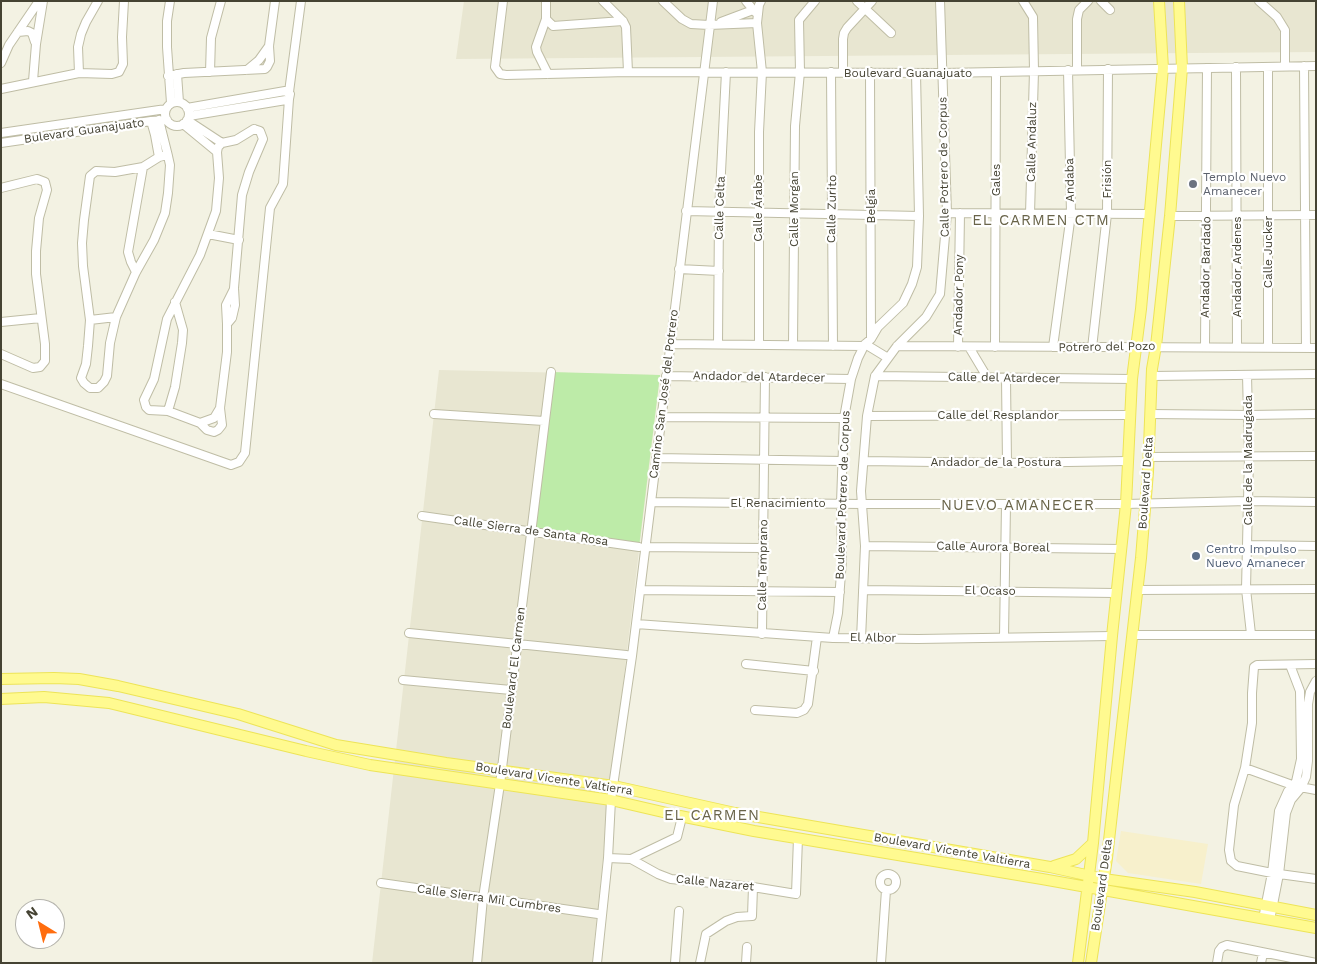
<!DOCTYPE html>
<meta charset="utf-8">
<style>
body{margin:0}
#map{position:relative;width:1317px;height:964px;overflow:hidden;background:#f3f2e3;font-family:"Work Sans",sans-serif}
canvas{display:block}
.frame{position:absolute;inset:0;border:2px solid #454333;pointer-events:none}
.north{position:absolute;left:15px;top:899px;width:50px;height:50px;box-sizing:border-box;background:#fff;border:1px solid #b5b4ad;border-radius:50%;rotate:324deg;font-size:14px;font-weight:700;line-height:20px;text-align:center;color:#454333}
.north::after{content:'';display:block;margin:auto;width:18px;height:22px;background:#ff6d0e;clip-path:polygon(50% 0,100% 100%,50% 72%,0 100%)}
</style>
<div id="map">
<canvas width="1317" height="964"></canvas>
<div class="frame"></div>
<div class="north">N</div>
</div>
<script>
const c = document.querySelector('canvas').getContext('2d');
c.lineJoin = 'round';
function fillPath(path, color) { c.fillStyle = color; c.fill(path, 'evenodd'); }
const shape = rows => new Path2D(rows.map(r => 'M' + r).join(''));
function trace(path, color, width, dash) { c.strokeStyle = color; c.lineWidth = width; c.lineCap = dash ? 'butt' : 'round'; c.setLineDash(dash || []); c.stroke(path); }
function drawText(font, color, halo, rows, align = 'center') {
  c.font = font + ' "Work Sans",sans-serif'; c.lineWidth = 4.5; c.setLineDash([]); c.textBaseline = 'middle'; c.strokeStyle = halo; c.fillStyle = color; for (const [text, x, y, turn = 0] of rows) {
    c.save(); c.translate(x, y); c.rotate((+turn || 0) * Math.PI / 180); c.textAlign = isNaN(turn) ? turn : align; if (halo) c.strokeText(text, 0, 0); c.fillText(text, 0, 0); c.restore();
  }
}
const residential = shape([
 [464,1,1316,1,1316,52,456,59],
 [439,370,660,375,611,785,592,963,372,963]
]);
const commercial = shape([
 [1121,831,1208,844,1201,884,1128,873,1116,861]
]);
const green = shape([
 [551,372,660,375,639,547,530,531]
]);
const minor = shape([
 [170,1,167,21,167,47,171,103],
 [503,1,495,67,500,74,506,75,628,72,943,73,1316,66],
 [546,1,546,19,553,26,623,21],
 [603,1,623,21,626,27,628,72],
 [663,1,682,19,691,24,709,25,757,23],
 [746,1,755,12],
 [857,1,891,33],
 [1023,1,1033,17,1034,71,1030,214],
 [1101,1,1110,10],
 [1259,1,1277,17,1285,30,1285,66],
 [546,19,536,47,537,52,548,74],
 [721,22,753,10],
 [18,32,28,31,32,33,35,42],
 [1,63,9,45,39,1],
 [1304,66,1306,348],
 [1236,67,1237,347],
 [1268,67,1268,348],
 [247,70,259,60,269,46],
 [1077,70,1077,19,1079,10,1088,1],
 [210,72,211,38,221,1],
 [831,72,833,346],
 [843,72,843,39,844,33,847,28,872,1],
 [870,72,871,338],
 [79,73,78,47,81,34,86,22,98,1],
 [177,74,179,102],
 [168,76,184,73,265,69,267,67,270,61,269,46,275,1],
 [33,81,36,44,43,1],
 [1,89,79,73,112,74,119,72,123,64,122,37,124,1],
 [289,92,301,1],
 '165 114a12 12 0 1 1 24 0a12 12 0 1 1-24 0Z',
 [187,108,285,91,290,94,289,99,286,100,189,116],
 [159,120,168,156],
 [187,120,222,143],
 [151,121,155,135,159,157],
 [183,124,217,152],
 [254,129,260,131,263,139,249,172,242,195,234,288,235,305,232,318,227,324,227,352,220,408,222,425,218,430,214,432,207,430,200,423,168,411,149,410,146,407,144,400,154,379,167,319,200,255,216,211,219,178,217,152,218,147,222,143,236,140,254,129],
 [1,133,166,109],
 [1,143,151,121,167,120],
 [163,156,168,156,170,165,168,193,165,213,154,240,136,272,116,317,110,343,107,376,104,382,98,388,90,388,84,383,81,378,86,364,88,346,90,320,83,266,82,243,84,220,90,176,96,171,115,172,143,167,159,157,163,156],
 [1,188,37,179,45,182,47,190,39,218,36,251,36,274,45,344,45,361,40,367,33,368,1,354],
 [686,211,919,216],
 [947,213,1150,214],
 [1170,216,1316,215],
 [208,234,239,240],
 [679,269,719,271],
 [136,272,131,262,128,252,143,167],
 [90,320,116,317],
 [1,322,41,318],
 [227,324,226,305,234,289],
 [671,344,864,346],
 [718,344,719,212,726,72],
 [865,344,888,358],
 [759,345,759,132,762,72,757,23,759,5,761,1],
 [793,345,795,126,800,72,799,20,815,1],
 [897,346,1316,348],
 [958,347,960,213],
 [969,347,987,377],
 [995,347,996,72],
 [1053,347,1071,214,1068,70],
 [1205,347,1207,68],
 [1092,348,1107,214,1108,69],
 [1247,375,1249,457,1246,589,1251,634],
 [666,376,851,379],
 [875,376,1132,379],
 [1152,376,1316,374],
 [1006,378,1007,463],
 [1,384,231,465,239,462,245,453,270,208,283,184,289,99],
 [168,411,175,387,182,343,183,330,175,302],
 [434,414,544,421],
 [1150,414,1249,415,1316,414],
 [867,416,1129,415],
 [661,417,844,418],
 [200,423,214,418,220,408],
 [1148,457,1316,456],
 [656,458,842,461],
 [864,461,1007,463,1128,461],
 [651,502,863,504,1126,504,1248,501,1316,502],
 [422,516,639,547],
 [1247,545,1316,546],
 [865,546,1122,549],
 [645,547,763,548],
 [640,590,840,592],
 [863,590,1116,593],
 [1137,590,1316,589],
 [636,624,833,638,918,639,1112,636],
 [409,633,626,655],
 [762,634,765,377],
 [1133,635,1316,635],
 [1004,637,1006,504],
 [833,638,838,613,842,560,841,503,844,418,851,379,858,358,865,344,871,339,878,327,903,303,912,284,917,267,919,216,916,73],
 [861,639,865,546,861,491,867,416,875,376,897,346,926,317,940,294,947,213,940,1],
 [746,664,814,671],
 [1316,664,1257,665,1254,667,1252,693,1252,723,1245,768,1234,805,1229,850,1231,861,1237,866,1272,873,1316,879],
 [403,680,511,690],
 [755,710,797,713,804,710,808,704,817,637],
 [1245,768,1295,786,1316,790],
 [608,858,631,859,658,874,671,879,753,887,796,894,798,838],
 [631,859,677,837,682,817],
 '880 882a8 8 0 1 1 16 0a8 8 0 1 1-16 0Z',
 [381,883,598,914],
 [1263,919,1272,873,1279,811,1288,791,1295,786,1301,759,1300,691,1290,665],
 [1270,920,1279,874,1286,813,1291,800,1301,788,1306,777,1308,761,1308,704,1310,692,1316,681],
 [477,963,483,898,500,784,551,372],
 [597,963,608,858,611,800,632,656,713,1],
 [675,963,679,911],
 [700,963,706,934,726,921,737,917,752,916,753,887],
 [746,963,747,947],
 [881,963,886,890],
 [1217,963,1219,951,1222,947,1227,945,1316,963],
 [1261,963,1263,953]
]);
const major = shape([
 [1,679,54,678,79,679,118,686,238,714,336,745,446,763,614,786,735,813,1050,867,1104,879,1195,892,1316,915],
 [1,699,44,697,109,703,306,751,370,765,611,800,680,816,754,831,1042,879,1316,928],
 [1054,866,1076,859,1093,843],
 [1078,963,1093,843,1112,636,1126,504,1132,379,1141,309,1163,68,1159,1],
 [1091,963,1107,858,1141,558,1148,472,1152,369,1156,346,1170,216,1182,68,1179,1]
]);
const markers = [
 [1193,184,5,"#6b7280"],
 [1196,556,5,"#5c6f8a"]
];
const streetNames = [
 ["Boulevard Guanajuato",908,73],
 ["Bulevard Guanajuato",84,131,-8],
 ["Calle Andaluz",1032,142,-89],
 ["Calle Potrero de Corpus",944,167,-91],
 ["Frisión",1107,179,-90],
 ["Gales",996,180,-90],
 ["Andaba",1070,180,-91],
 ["Belgia",871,206,-90],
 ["Calle Celta",720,208,-88],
 ["Calle Árabe",758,208,-90],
 ["Calle Morgan",794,209,-90],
 ["Calle Zurito",832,209,-89],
 ["Calle Jucker",1268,252,-90],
 ["Andador Bardado",1206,267,-89],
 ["Andador Ardenes",1237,267,-90],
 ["Andador Pony",959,295,-89],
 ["Potrero del Pozo",1107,347,-1],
 ["Andador del Atardecer",759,377,1],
 ["Calle del Atardecer",1004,378,1],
 ["Camino San José del Potrero",664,394,-83],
 ["Calle del Resplandor",998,415],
 ["Calle de la Madrugada",1248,460,-90],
 ["Andador de la Postura",996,462],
 ["Boulevard Delta",1146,483,-86],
 ["Boulevard Potrero de Corpus",843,495,-88],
 ["El Renacimiento",778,503],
 ["Calle Sierra de Santa Rosa",531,531,8],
 ["Calle Aurora Boreal",993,547,1],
 ["Calle Temprano",763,565,-89],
 ["El Ocaso",990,591,1],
 ["El Albor",873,638,1],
 ["Boulevard El Carmen",514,668,-83],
 ["Boulevard Vicente Valtierra",554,779,9],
 ["Boulevard Vicente Valtierra",952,851,10],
 ["Calle Nazaret",715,883,6],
 ["Boulevard Delta",1102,885,-82],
 ["Calle Sierra Mil Cumbres",489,899,8]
];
const worshipNames = [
 ["Templo Nuevo",1203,177],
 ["Amanecer",1203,191]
];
const serviceNames = [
 ["Centro Impulso",1206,549],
 ["Nuevo Amanecer",1206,563]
];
const quarterNames = [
 ["EL CARMEN CTM",1041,221],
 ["NUEVO AMANECER",1018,506],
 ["EL CARMEN",712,816]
];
fillPath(residential, '#e8e6d1');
fillPath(commercial, '#f7f0cc');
fillPath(green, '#bdeba8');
trace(minor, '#bfbda5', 10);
trace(major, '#ede458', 12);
trace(minor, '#fff', 8);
trace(major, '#fffa90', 10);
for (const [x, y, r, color] of markers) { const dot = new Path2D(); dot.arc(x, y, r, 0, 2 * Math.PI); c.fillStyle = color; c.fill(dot); trace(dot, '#fff', 2); }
drawText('12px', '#454333', '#fff', streetNames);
drawText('12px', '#5b616d', '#fff', worshipNames, 'left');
drawText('12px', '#4e5e75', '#fff', serviceNames, 'left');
c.letterSpacing = '1px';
drawText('15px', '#696449', '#fff', quarterNames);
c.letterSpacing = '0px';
</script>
